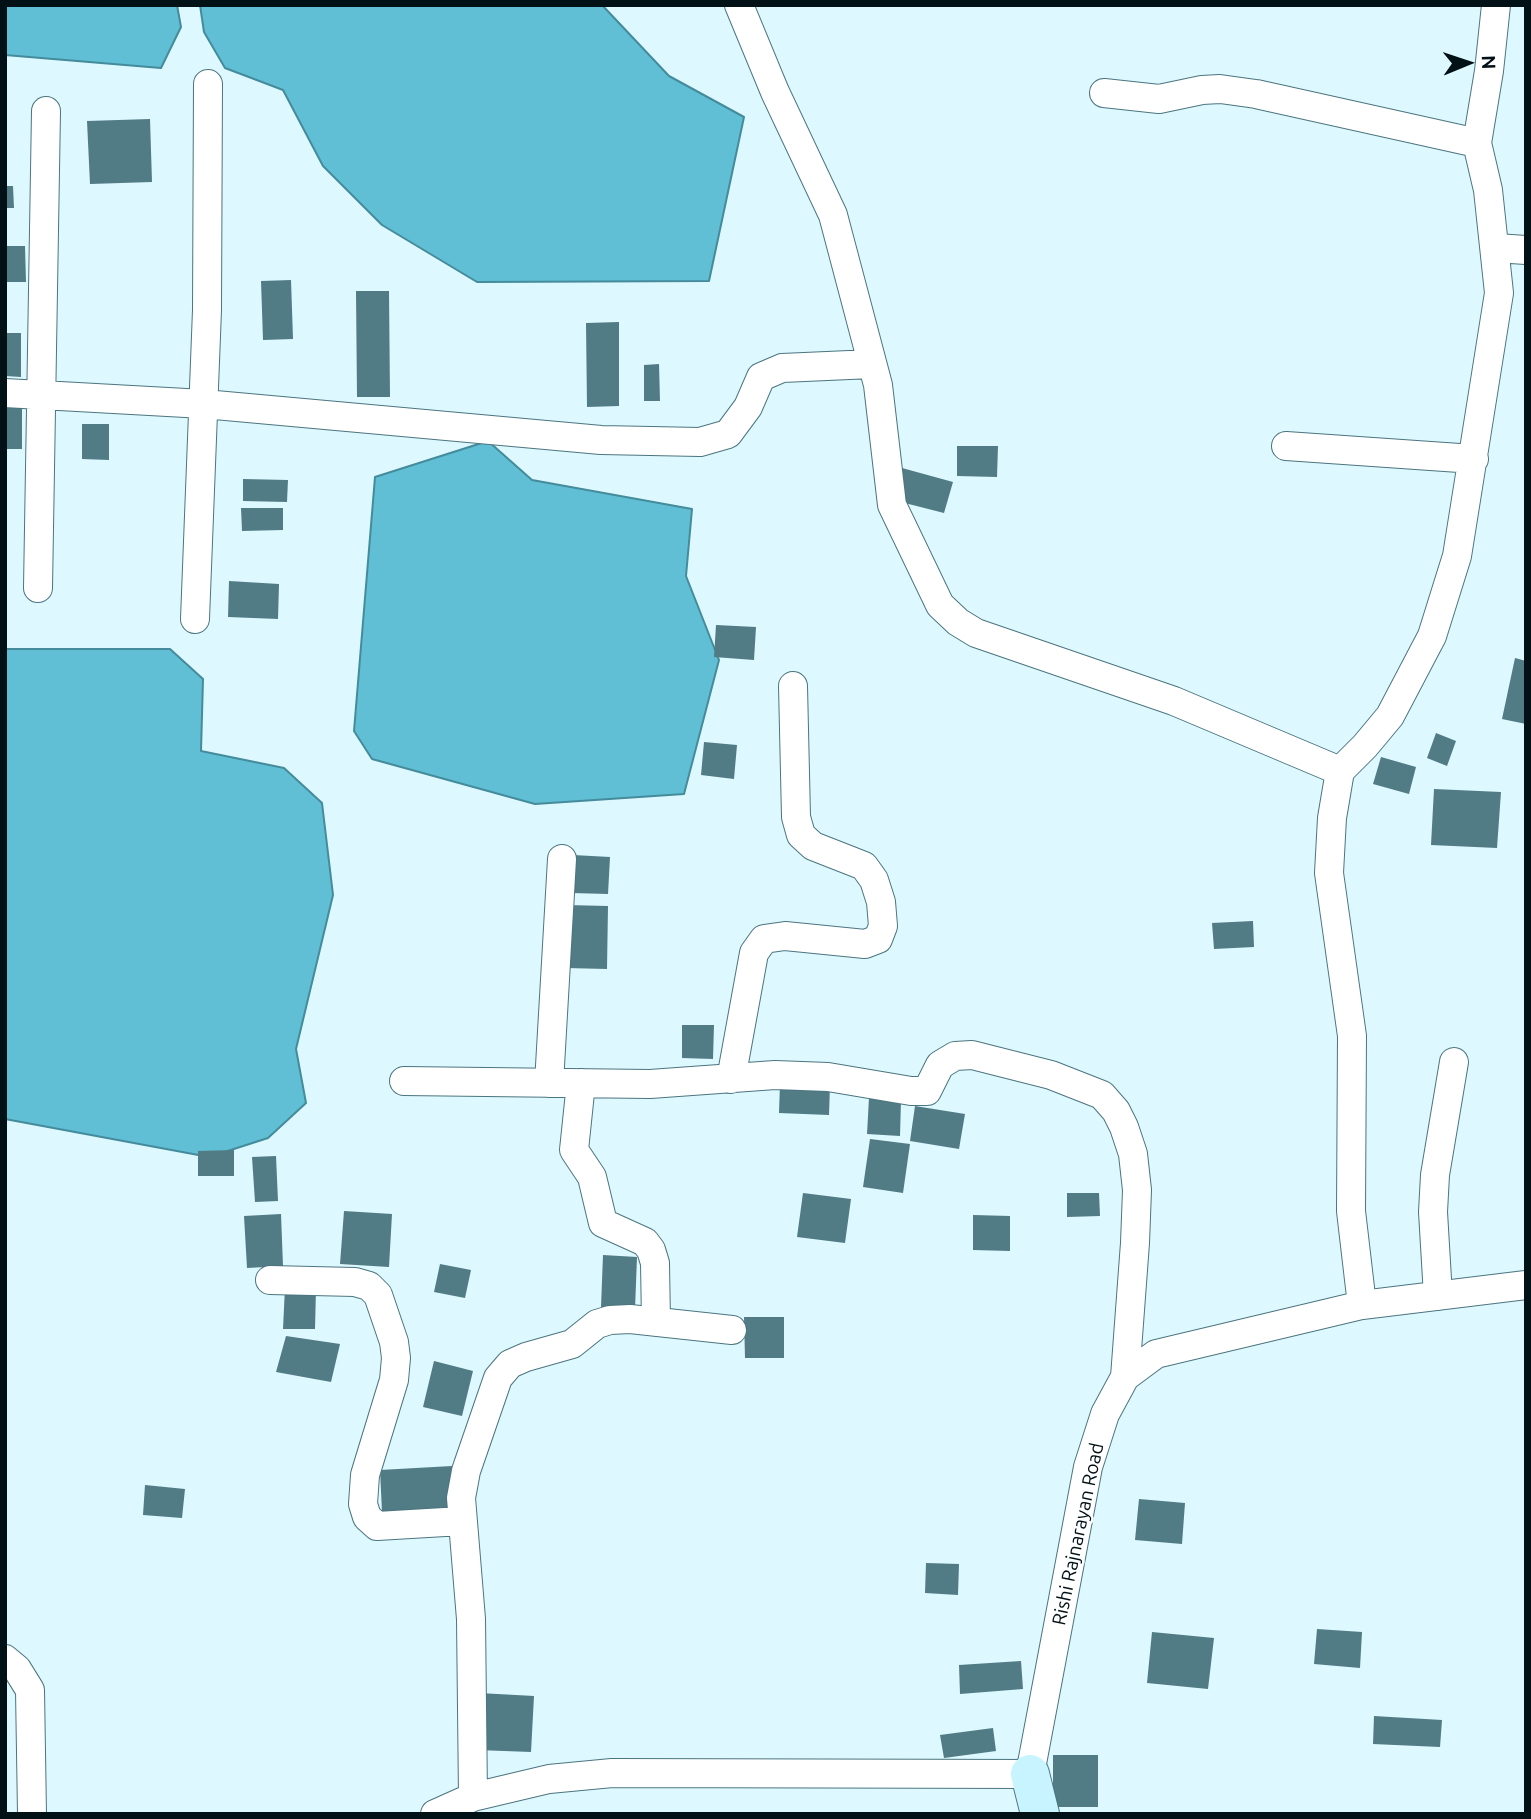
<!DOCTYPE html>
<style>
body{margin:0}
#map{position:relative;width:1531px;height:1819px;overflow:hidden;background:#ddf8fe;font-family:Ubuntu,sans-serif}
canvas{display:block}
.frame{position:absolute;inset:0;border:7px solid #021115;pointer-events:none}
.north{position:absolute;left:1433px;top:28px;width:70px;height:70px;-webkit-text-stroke:5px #fff;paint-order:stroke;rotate:88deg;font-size:19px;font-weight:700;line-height:28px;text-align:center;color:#021115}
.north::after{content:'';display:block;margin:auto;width:24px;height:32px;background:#021115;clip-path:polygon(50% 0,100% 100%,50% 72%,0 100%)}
</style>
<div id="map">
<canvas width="1531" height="1819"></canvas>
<div class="frame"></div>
<div class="north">N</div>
</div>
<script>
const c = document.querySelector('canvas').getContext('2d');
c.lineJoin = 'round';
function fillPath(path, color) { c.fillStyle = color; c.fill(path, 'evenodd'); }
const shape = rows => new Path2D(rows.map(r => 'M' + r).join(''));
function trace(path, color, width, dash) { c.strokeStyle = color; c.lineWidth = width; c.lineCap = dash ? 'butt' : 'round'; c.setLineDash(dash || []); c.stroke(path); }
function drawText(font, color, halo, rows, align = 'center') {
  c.font = font + ' Ubuntu,sans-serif'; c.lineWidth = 5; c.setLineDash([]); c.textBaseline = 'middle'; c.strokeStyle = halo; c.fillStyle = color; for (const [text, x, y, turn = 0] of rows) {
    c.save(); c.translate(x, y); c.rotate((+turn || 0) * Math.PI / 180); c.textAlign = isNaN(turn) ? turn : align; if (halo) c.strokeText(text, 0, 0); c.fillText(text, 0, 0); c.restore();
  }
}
const water = shape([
 [5,5,177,5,181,27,161,68,5,55,5,5],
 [200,5,602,5,669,76,744,117,709,281,477,282,382,225,323,166,283,90,225,68,204,32,200,5],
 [488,441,532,480,692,509,686,576,719,660,684,794,535,804,372,759,354,731,375,477,488,441],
 [5,649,170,649,203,679,201,751,284,768,322,803,333,895,296,1049,306,1103,268,1138,209,1157,5,1119,5,649]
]);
const building = shape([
 [150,119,152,182,90,184,87,121],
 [5,186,13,186,14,208,5,208],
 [5,246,25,246,26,282,5,282],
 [291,280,293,339,263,340,261,281],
 [356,291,389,291,390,397,357,397],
 [619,322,619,406,587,407,586,323],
 [5,333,21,333,21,377,5,376],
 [659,364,660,401,644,401,644,365],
 [5,395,22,395,22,449,5,449],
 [82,424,109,424,109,460,82,459],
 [957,446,998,446,997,477,957,476],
 [902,468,953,482,944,513,893,500],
 [243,479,288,480,287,502,243,501],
 [241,508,283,508,283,530,242,531],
 [229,581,279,584,278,619,228,617],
 [716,625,756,627,754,660,714,657],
 [1515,658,1526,661,1526,724,1502,719],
 [1436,733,1456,741,1447,766,1427,758],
 [704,742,737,745,734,779,701,775],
 [1381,757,1416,767,1409,794,1373,784],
 [1434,789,1501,792,1497,848,1431,845],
 [573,855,610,857,608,894,571,893],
 [566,905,608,906,607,969,566,968],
 [1253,921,1254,947,1214,949,1212,923],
 [682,1025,714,1025,713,1059,682,1058],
 [780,1083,830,1085,829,1115,779,1113],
 [869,1098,901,1100,900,1136,867,1134],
 [915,1106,965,1114,959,1149,910,1141],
 [870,1139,910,1144,903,1193,863,1187],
 [234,1150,234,1176,198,1176,198,1151],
 [276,1156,278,1201,255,1202,252,1157],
 [803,1193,851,1199,845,1243,797,1237],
 [1067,1193,1099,1193,1100,1216,1067,1217],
 [344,1211,392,1214,389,1267,340,1264],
 [281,1214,283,1266,247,1268,244,1216],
 [973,1215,1010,1216,1010,1251,973,1250],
 [603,1255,637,1257,635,1309,601,1307],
 [440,1264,471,1270,465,1298,434,1292],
 [285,1287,316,1288,315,1329,283,1329],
 [744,1317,784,1317,784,1358,745,1358],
 [286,1336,340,1344,331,1382,276,1372],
 [434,1361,473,1371,462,1416,423,1407],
 [452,1466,454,1509,382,1512,380,1470],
 [145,1485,185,1489,182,1518,143,1515],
 [1139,1499,1185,1503,1182,1544,1135,1540],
 [926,1563,959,1564,958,1595,925,1593],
 [1317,1629,1362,1632,1360,1668,1314,1664],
 [1152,1632,1214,1638,1208,1689,1147,1683],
 [1021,1661,1023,1689,960,1694,959,1665],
 [479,1693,534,1696,531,1752,477,1750],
 [1374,1716,1442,1720,1440,1747,1373,1744],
 [993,1728,996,1751,944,1758,940,1735],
 [1053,1755,1098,1755,1098,1807,1053,1807]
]);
const street = shape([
 [739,5,775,92,833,215,878,385,892,505,940,605,958,622,976,633,1174,701,1340,771,1332,818,1329,873,1352,1036,1351,1211,1362,1305],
 [1104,93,1159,99,1202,90,1220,89,1256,94,1477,143],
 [1496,248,1526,250],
 [5,393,204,404,601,440,700,442,728,434,748,407,761,377,782,368,872,364],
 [1286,446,1474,459],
 [38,588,46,111],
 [195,619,207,310,208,84],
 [1340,771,1365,746,1390,716,1432,636,1457,556,1499,293,1488,190,1477,143,1489,71,1496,5],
 [731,1079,754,953,764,939,785,936,865,944,878,939,883,926,881,902,874,880,864,866,813,846,801,835,796,817,793,686],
 [404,1081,650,1084,775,1075,828,1077,911,1091,927,1091,940,1065,955,1056,972,1055,1051,1075,1102,1095,1116,1111,1124,1127,1133,1154,1137,1190,1135,1243,1125,1377],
 [549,1083,562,859],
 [581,1083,574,1150,592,1177,603,1223,645,1242,651,1250,655,1263,656,1322],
 [270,1280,355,1282,369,1286,378,1295,394,1342,396,1358,394,1380,365,1475,363,1504,367,1517,377,1526,462,1521],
 [1438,1296,1433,1212,1435,1175,1454,1062],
 [5,1659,17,1669,30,1690,32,1814],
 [473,1797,471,1619,461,1498,466,1471,498,1378,510,1364,526,1357,572,1344,597,1324,610,1320,630,1319,732,1330],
 [435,1814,473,1797,549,1779,612,1773,1030,1774,1088,1467,1105,1414,1125,1377,1156,1354,1362,1305,1526,1285]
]);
const secondary = shape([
 [1030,1774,1040,1814]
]);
const streetNames = [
 ["Rishi Rajnarayan Road",1078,1534,-78]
];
fillPath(water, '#60bfd4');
trace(water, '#448b9b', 2);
fillPath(building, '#517b85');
trace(street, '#4b757f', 30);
trace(secondary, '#4b757f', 40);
trace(street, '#fff', 28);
trace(secondary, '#c7f4fe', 38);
drawText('19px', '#021115', '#fff', streetNames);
</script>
